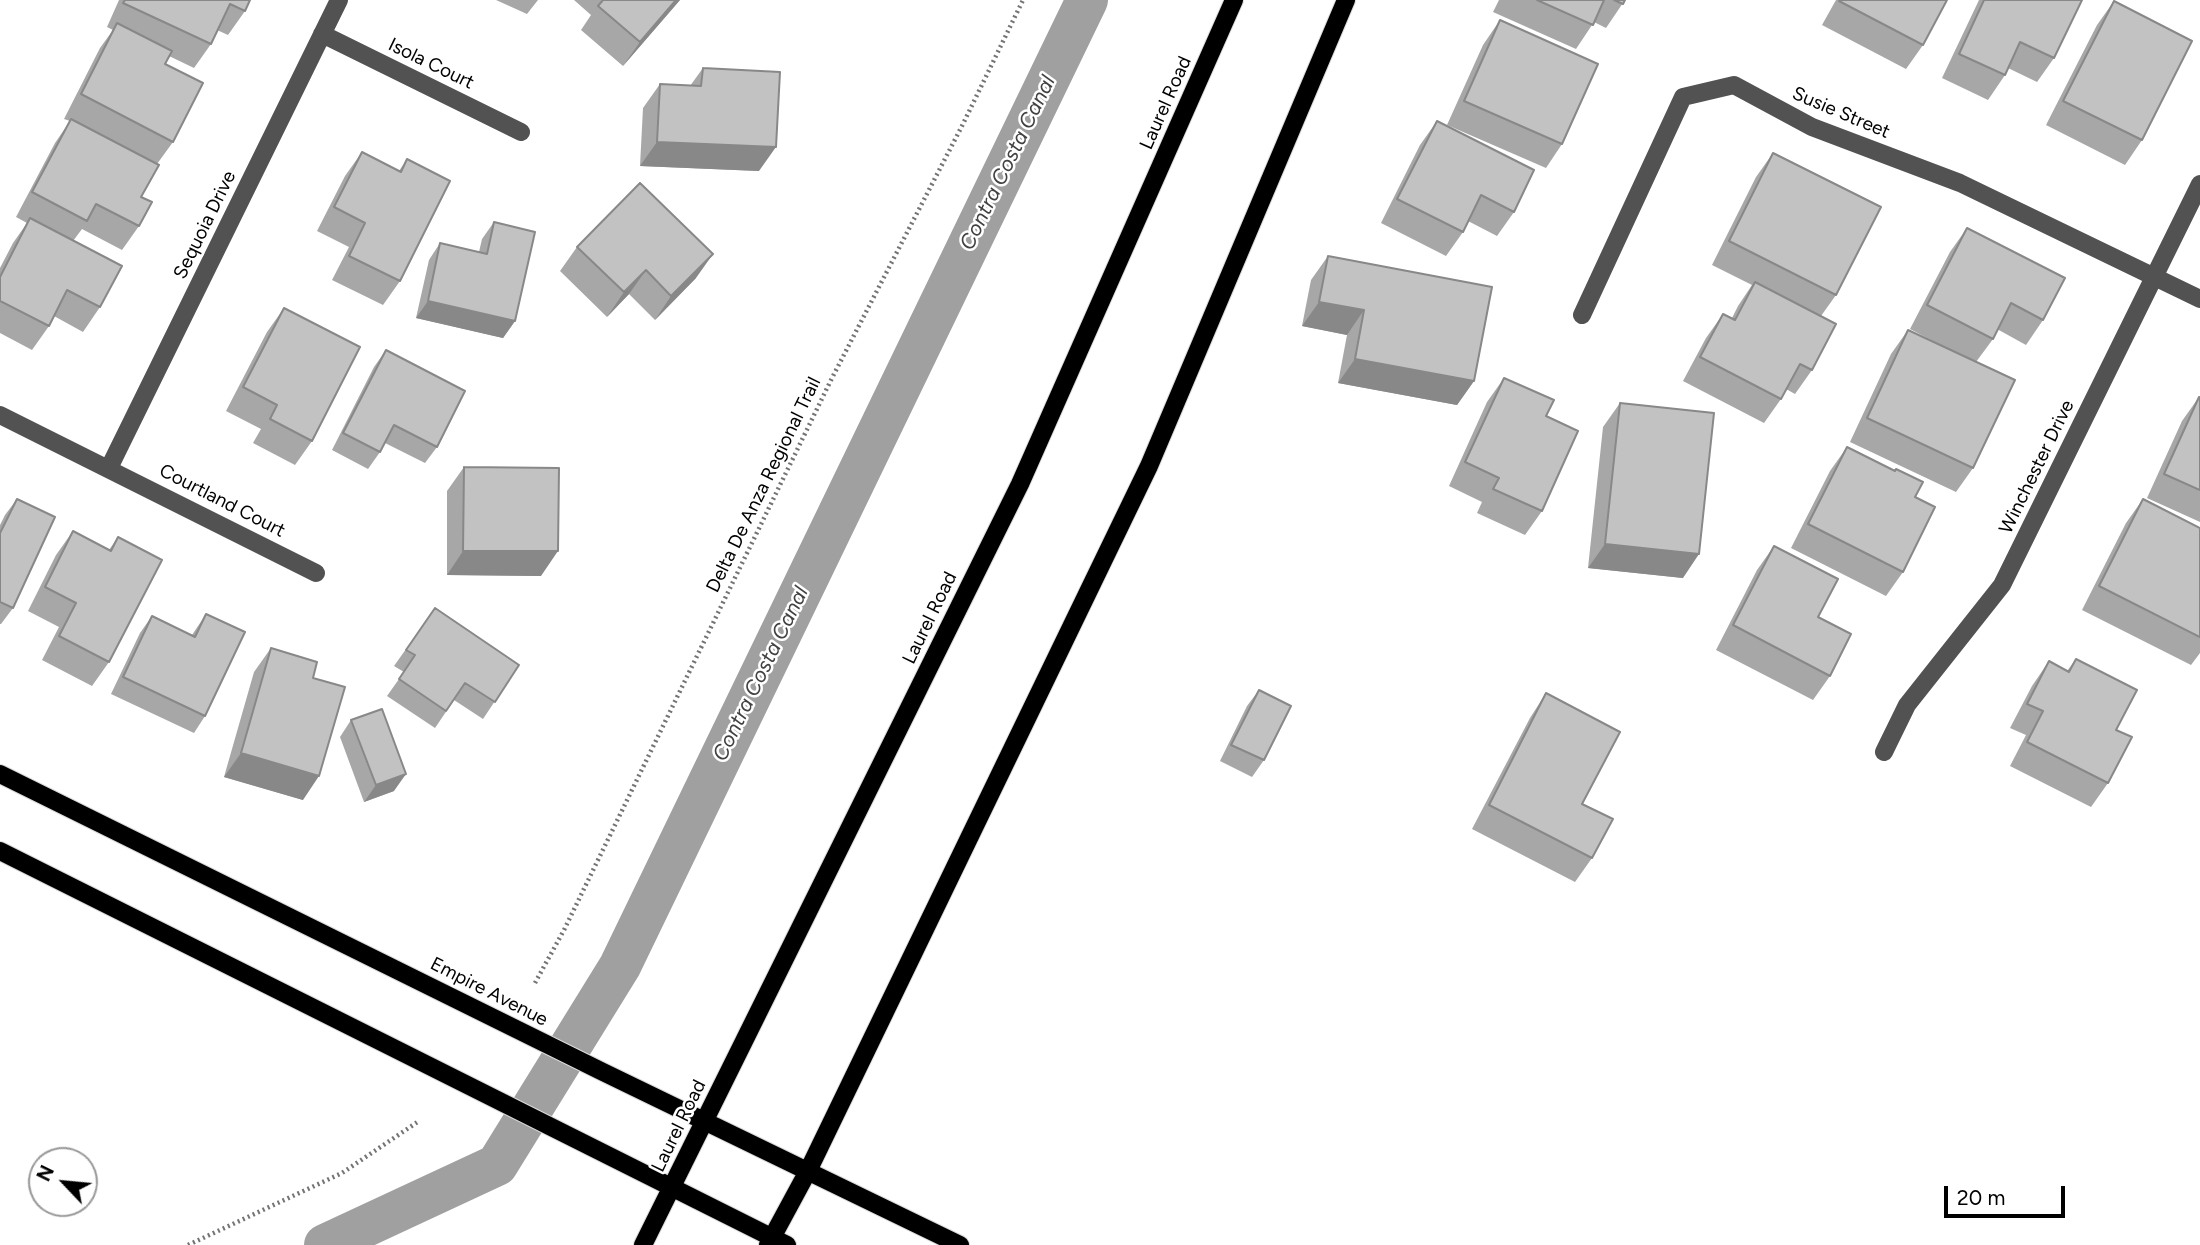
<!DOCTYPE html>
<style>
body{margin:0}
#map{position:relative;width:2200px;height:1245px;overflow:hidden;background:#fff;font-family:Figtree,sans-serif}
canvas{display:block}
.north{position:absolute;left:28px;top:1147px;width:70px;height:70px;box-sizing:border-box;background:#fff;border:2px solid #999;border-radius:50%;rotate:296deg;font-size:19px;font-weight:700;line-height:28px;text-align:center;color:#000}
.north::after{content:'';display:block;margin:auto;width:24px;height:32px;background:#000;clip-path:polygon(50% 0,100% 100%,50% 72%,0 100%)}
.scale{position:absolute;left:1944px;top:1186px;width:121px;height:32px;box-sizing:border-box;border:4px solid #000;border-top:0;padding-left:9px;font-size:21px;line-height:24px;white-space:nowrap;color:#000;-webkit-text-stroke:5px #fff;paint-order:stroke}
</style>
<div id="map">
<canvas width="2200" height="1245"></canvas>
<div class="north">N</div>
<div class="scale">20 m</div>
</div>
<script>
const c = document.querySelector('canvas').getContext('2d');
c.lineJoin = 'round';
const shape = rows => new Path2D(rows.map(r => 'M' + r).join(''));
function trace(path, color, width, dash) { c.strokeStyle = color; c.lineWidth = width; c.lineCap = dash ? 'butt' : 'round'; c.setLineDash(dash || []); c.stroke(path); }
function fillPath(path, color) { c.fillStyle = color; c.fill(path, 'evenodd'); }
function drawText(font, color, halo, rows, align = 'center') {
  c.font = font + ' Figtree,sans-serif'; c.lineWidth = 5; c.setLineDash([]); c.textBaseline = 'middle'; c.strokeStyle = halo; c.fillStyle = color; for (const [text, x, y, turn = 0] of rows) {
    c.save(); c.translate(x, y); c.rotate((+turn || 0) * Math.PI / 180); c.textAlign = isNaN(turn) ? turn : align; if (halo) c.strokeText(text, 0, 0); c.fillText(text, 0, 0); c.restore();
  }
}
const canal = shape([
 [325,1245,497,1165,620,966,1087,0]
]);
const path = shape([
 [535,983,564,930,832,378,963,124,1023,0],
 [188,1245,342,1173,419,1121]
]);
const minor = shape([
 [322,34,521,132],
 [1582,315,1683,97,1734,85,1812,127,1960,183,2200,299],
 [0,415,316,573],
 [109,468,339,0],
 [1884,752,1907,705,2002,585,2200,184]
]);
const major = shape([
 [0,774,603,1072,960,1245],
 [0,851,787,1245],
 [643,1245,1020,484,1234,0],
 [768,1245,808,1171,1149,466,1346,0]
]);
const wall = shape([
 [119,0,250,0,245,11,228,35,217,30,211,44,194,68,169,56,165,64,173,142,157,164,141,197,139,226,122,250,82,229,73,241,100,307,83,332,54,316,49,326,32,350,0,333,0,268,13,243,27,223,16,217,55,143,70,121,64,119,100,48,113,30,107,27],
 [496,0,538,0,527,14],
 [574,0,680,0,623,66,581,30,591,15],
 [1499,0,1625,0,1606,28,1594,22,1576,49,1493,12],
 [1836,0,1947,0,1923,45,1906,69,1822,25],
 [1979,0,2082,0,2054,58,2037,82,2008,68,2005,75,1988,100,1942,78],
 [2114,1,2142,140,2125,165,2046,125,2097,25],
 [1500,20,1562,144,1546,168,1447,125,1483,45],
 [703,68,759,171,640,166,643,108,660,84,690,86],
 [1437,121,1514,212,1497,236,1468,221,1463,232,1446,256,1381,223,1420,145],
 [362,152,399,171,407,159,400,281,383,305,332,280,349,247,317,231,345,176],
 [1773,153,1836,295,1821,316,1812,370,1795,394,1786,389,1781,399,1764,423,1683,381,1706,338,1723,314,1732,318,1738,306,1752,285,1712,265,1756,177],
 [494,222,515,321,503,338,416,318,429,260,440,243,479,252,482,239],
 [1967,228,2043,320,2026,345,1997,329,1993,339,1976,362,1973,468,1956,492,1850,442,1891,354,1908,330,1952,351,1910,329,1950,252],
 [577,247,696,278,655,320,629,294,607,317,560,271],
 [1328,256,1474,381,1457,405,1338,383,1347,335,1302,326,1311,280],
 [284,308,312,441,295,465,253,443,261,429,226,411,267,332],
 [386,350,437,447,425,463,385,443,380,452,368,469,332,450,374,367],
 [1504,378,1546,416,1542,511,1525,535,1477,513,1482,502,1449,486,1487,402],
 [2199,397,2200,397,2200,522,2147,498,2182,421],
 [1620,403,1683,578,1588,568,1603,427],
 [1847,447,1895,471,1915,497,1903,572,1886,596,1791,548,1830,471],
 [464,467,541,576,447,575,447,491],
 [17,499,13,608,1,624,0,624,0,525,5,515],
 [2143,499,2200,528,2200,653,2191,665,2082,610,2126,523],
 [73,531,109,550,118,537,109,662,92,686,42,660,59,627,28,611,56,555],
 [1774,546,1818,617,1830,676,1813,700,1716,650,1757,570],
 [435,608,519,665,483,719,454,700,435,728,387,696,404,672,394,666],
 [206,614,205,716,194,733,111,694,140,633,152,616,192,635],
 [271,648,313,678,303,800,224,777,254,672],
 [2076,659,2116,730,2108,783,2091,807,2010,766,2026,735,2010,728,2032,686,2049,661,2067,671],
 [1259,690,1264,760,1252,777,1220,761,1247,706],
 [1546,693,1582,804,1592,858,1575,882,1472,829,1530,718],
 [351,720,394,791,364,802,340,737]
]);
const shadedWall = shape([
 [676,0,680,0,623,66,640,42],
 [657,142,776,147,759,171,640,166],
 [713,254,696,278,655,320,671,296],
 [646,270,629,294,607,317,624,292],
 [428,301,515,321,503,338,416,318],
 [1319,302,1364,310,1347,335,1302,326],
 [1355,359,1474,381,1457,405,1338,383],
 [1605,544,1699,554,1683,578,1588,568],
 [463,551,558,551,541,576,447,575],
 [241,753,319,776,303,800,224,777],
 [406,774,394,791,364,802,376,785]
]);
const building = shape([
 [125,0,250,0,245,11,230,4,211,44,123,3,125,0],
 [603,0,676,0,640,42,598,6,603,0],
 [1537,0,1604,0,1593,25,1537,0],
 [1614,0,1625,0,1623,4,1614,0],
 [1840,0,1947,0,1923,45,1839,1,1840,0],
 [1984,0,2082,0,2054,58,2020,42,2005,75,1959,54,1984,0],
 [2114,1,2192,41,2142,140,2063,101,2114,1],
 [1500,20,1598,64,1562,144,1464,101,1500,20],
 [117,23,172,51,165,64,203,83,173,142,81,94,117,23],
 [703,68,780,72,776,147,657,142,660,84,701,86,703,68],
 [71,119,159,165,141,197,152,202,139,226,96,204,87,221,32,192,71,119],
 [1437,121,1534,170,1514,212,1481,195,1463,232,1397,199,1437,121],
 [362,152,401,172,407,159,450,181,400,281,349,256,365,223,334,207,362,152],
 [1773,153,1881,207,1836,295,1729,241,1773,153],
 [640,183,713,254,671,296,646,270,624,292,577,247,640,183],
 [30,218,122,266,100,307,67,290,49,326,0,301,0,277,30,218],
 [494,222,535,232,515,321,428,301,440,243,487,254,494,222],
 [1967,228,2065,278,2043,320,2011,303,1993,339,1927,305,1967,228],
 [1328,256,1492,287,1474,381,1355,359,1364,310,1319,302,1328,256],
 [1755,282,1836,324,1812,370,1800,364,1781,399,1700,357,1723,314,1735,320,1755,282],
 [284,308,360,347,312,441,270,419,277,405,243,387,284,308],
 [1908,330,2015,380,1973,468,1867,418,1908,330],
 [386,350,465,391,437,447,394,425,380,452,343,433,386,350],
 [1504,378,1554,400,1546,416,1578,431,1542,511,1493,489,1499,478,1465,462,1504,378],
 [2199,397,2200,397,2200,490,2164,474,2199,397],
 [1620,403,1714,413,1699,554,1605,544,1620,403],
 [1847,447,1895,471,1896,469,1923,482,1915,497,1935,507,1903,572,1808,524,1847,447],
 [464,467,559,468,558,551,463,551,464,467],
 [17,499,55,517,13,608,0,602,0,533,17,499],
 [2143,499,2200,528,2200,637,2099,586,2143,499],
 [73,531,111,551,118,537,162,560,109,662,59,636,76,603,45,587,73,531],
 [1774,546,1838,579,1818,617,1851,634,1830,676,1733,625,1774,546],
 [435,608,519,665,495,702,465,683,446,711,399,679,415,655,406,650,435,608],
 [206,614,245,632,205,716,123,677,152,616,195,637,206,614],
 [271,648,317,662,313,678,345,687,319,776,241,753,271,648],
 [2076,659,2137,690,2116,730,2132,737,2108,783,2027,742,2043,711,2027,704,2049,661,2069,672,2076,659],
 [1259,690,1291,706,1264,760,1231,745,1259,690],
 [1546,693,1620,732,1582,804,1613,819,1592,858,1489,805,1546,693],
 [382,709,406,774,376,785,351,720,382,709]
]);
const streetNames = [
 ["Isola Court",431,64,26],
 ["Laurel Road",1166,103,-66],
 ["Susie Street",1841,113,23],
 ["Sequoia Drive",205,225,-64],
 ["Winchester Drive",2037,467,-64],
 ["Delta De Anza Regional Trail",764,485,-64],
 ["Courtland Court",222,501,27],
 ["Laurel Road",930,618,-64],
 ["Empire Avenue",489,992,27],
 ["Laurel Road",679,1126,-64]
];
const waterNames = [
 ["Contra Costa Canal",1008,163,-64],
 ["Contra Costa Canal",761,674,-64]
];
trace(canal, '#a0a0a0', 42);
trace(major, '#dbdbdb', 20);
trace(path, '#747474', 4.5, [2, 3.5]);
trace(minor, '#525252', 18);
trace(major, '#000', 18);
fillPath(wall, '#a7a7a7');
fillPath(shadedWall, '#888');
fillPath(building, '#c2c2c2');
trace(building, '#888', 2);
drawText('19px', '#000', '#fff', streetNames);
drawText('italic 21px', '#414141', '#fff', waterNames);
</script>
